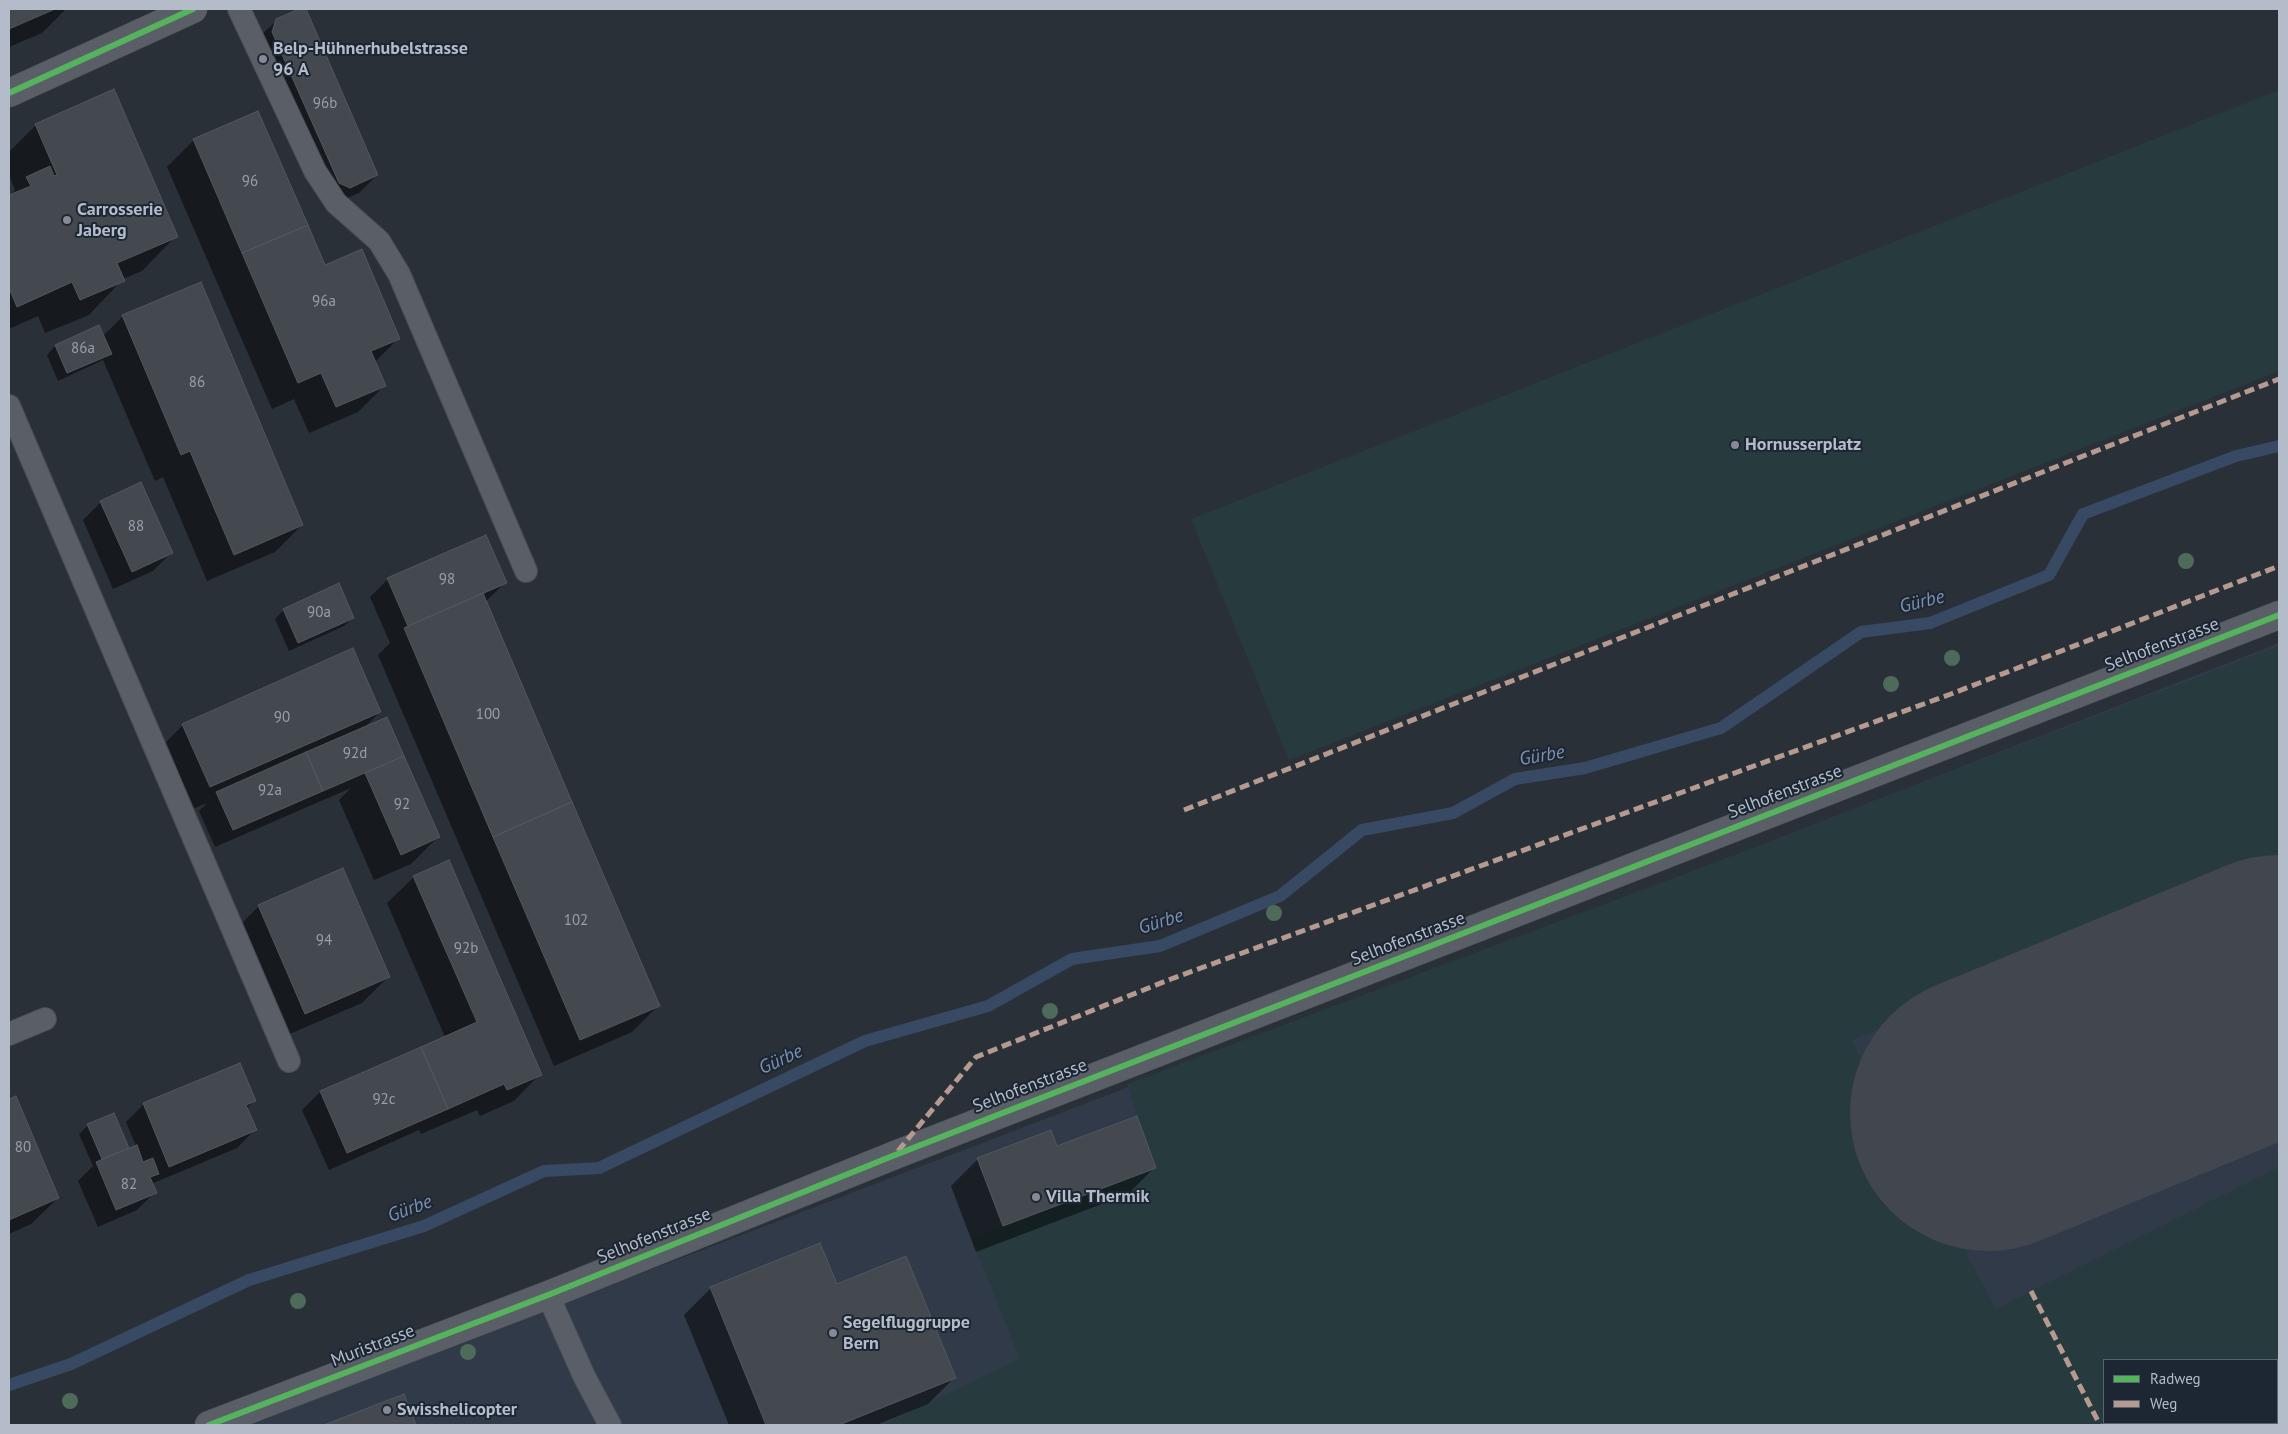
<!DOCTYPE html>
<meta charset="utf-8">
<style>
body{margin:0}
#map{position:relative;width:2288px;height:1434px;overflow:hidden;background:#2a3038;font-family:"PT Sans",sans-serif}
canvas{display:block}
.frame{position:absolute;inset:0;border:10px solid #b4bcc9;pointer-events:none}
.legend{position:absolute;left:2103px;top:1359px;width:175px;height:65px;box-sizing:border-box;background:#1d2633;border:1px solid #59626f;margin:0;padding:6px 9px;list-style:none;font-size:15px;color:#b4bcc9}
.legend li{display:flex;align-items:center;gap:10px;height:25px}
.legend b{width:25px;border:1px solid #59626f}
</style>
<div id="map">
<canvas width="2288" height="1434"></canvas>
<div class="frame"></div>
<ul class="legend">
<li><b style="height:6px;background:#56b35d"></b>Radweg</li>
<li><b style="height:6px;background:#b69a8f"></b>Weg</li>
</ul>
</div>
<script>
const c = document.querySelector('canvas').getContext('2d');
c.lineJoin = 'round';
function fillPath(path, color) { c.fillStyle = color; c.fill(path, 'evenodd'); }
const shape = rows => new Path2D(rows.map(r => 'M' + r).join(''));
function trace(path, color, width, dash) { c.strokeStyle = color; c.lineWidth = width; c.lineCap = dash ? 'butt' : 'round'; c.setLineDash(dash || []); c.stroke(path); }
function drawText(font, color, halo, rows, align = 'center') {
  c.font = font + ' "PT Sans",sans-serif'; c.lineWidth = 4; c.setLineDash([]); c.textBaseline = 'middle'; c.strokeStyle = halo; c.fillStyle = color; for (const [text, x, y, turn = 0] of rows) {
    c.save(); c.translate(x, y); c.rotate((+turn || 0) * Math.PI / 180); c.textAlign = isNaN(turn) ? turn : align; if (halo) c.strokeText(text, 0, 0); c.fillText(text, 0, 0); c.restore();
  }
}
const airport = shape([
 [2279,643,2279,1425,245,1425,1761,845],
 [2104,1360,2277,1360,2277,1423,2104,1423]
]);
const green = shape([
 [2279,90,2279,371,1289,760,1191,519],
 [2279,646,2279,873,1851,1040,1996,1309,2279,1167,2279,1425,882,1425,1020,1359,972,1239,1156,1168,1127,1084,1761,845],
 [2104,1360,2277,1360,2277,1423,2104,1423]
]);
const shadow = shape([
 [9,9,66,9,42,33,9,47],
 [302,9,305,9,377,175,359,193,331,205,321,201,254,50,258,38,277,20],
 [257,113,324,267,399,338,375,362,385,385,358,412,309,433,294,399,272,409,167,167,194,140],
 [36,125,176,236,142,271,123,279,89,315,45,333,38,316,9,329,9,196,15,190,9,175,9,152],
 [123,316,302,525,275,552,207,581,163,477,155,481,103,360,58,381,47,355,55,346,103,336],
 [101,502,171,553,153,571,113,589,83,520],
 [388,579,506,582,485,602,658,1006,632,1032,554,1066,378,655,390,643,370,597],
 [284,610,353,617,344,626,289,651,275,619],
 [380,712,363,729,386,719,438,837,411,864,374,880,339,800,351,788,215,847,199,811,207,803,183,813,156,752,183,725],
 [414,877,540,1074,514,1101,480,1116,477,1110,421,1134,419,1130,329,1170,302,1110,320,1092,445,1037,387,903],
 [259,906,388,977,362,1003,278,1039,233,932],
 [15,1097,58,1198,31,1224,9,1234,9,1100],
 [254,1101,246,1109,255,1130,237,1148,151,1184,155,1192,137,1210,98,1227,78,1181,93,1166,79,1134,88,1125,128,1148,124,1151,136,1146,126,1122,144,1104],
 [1057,1148,1155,1167,1128,1194,976,1252,951,1186,978,1159],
 [836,1286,954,1378,928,1404,876,1425,729,1425,684,1315,711,1288],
 [403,1396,414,1425,327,1425]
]);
const stream = shape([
 [9,1385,71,1364,249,1280,424,1226,544,1171,599,1168,865,1041,988,1006,1072,959,1160,946,1280,896,1362,830,1453,813,1515,779,1585,768,1721,728,1861,632,1930,623,2049,575,2083,514,2236,456,2279,446]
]);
const runway = shape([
 [1988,1113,2279,993]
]);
const building = shape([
 [9,9,55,9,9,29,9,9],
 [299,9,306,9,378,175,350,188,339,183,272,32,276,19,299,9],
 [114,89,178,237,117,263,125,281,80,300,72,282,17,307,9,288,9,195,31,186,26,177,50,166,54,176,57,175,35,124,114,89],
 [258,111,308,225,242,253,193,139,258,111],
 [308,225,325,265,362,249,400,339,371,351,386,386,336,407,321,373,298,383,242,253,308,225],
 [201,282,303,525,234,555,190,451,181,455,122,315,201,282],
 [99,325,112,354,67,373,55,345,99,325],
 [141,482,173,553,132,572,100,501,141,482],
 [486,535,507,583,408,626,387,578,486,535],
 [339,583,354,618,298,643,283,609,339,583],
 [483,593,572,802,493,837,404,628,483,593],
 [353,648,381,712,210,787,182,724,353,648],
 [387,717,404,756,323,791,306,752,387,717],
 [306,752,323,791,233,830,216,792,306,752],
 [404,756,440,837,401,855,365,773,404,756],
 [572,802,660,1006,580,1040,493,837,572,802],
 [449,860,542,1075,507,1090,504,1084,448,1109,421,1047,477,1022,413,876,449,860],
 [343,868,390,977,305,1014,258,905,343,868],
 [421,1047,448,1109,347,1153,320,1091,421,1047],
 [240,1063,256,1101,246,1105,257,1130,169,1167,143,1103,240,1063],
 [16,1096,59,1198,9,1220,9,1099,16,1096],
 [114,1113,129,1148,102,1159,87,1124,114,1113],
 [1137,1116,1156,1168,1003,1226,977,1158,1051,1130,1057,1146,1137,1116],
 [137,1145,143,1162,153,1158,159,1174,150,1177,157,1193,116,1210,96,1162,137,1145],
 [820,1243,837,1284,906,1256,956,1378,839,1425,766,1425,710,1287,820,1243],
 [404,1394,416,1425,324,1425,404,1394]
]);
const lane = shape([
 [239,9,315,171,336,203,379,241,399,274,526,571],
 [9,406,289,1061],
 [9,1034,45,1019],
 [548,1295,584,1376,610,1425]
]);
const street = shape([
 [9,93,193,9],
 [209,1425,548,1295,895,1155,2279,615]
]);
const quiet = shape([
 [1184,810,2279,379],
 [898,1151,976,1057,1171,979,1951,694,2279,566],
 [2031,1291,2100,1425]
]);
const cycleway = shape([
 [9,93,193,9],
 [209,1425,548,1295,895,1155,2279,615]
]);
const trees = [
 [2186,561],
 [1952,658],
 [1891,684],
 [1274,913],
 [1050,1011],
 [298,1301],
 [468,1352],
 [70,1401]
];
const markers = [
 [263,59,5,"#848b96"],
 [67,220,5,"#848b96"],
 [1735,445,5,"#848b96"],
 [1036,1197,5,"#848b96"],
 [833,1333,5,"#848b96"],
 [387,1410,5,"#848b96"]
];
const numberNames = [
 ["96b",325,104],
 ["96",250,182],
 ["96a",324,302],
 ["86a",83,349],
 ["86",197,383],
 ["88",136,527],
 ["98",447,580],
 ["90a",319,613],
 ["100",488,715],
 ["90",282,718],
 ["92d",355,754],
 ["92a",270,791],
 ["92",402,805],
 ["102",576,921],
 ["94",324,941],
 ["92b",466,949],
 ["92c",384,1100],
 ["80",23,1148],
 ["82",129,1185]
];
const poiNames = [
 ["Belp-Hühnerhubelstrasse",273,49],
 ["96 A",273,70],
 ["Carrosserie",77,210],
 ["Jaberg",77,231],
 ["Hornusserplatz",1745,445],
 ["Villa Thermik",1046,1197],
 ["Segelfluggruppe",843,1323],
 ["Bern",843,1344],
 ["Swisshelicopter",397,1410]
];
const streetNames = [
 ["Selhofenstrasse",2162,645,-21],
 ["Selhofenstrasse",1785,792,-21],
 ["Selhofenstrasse",1408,939,-21],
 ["Selhofenstrasse",1030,1086,-21],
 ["Selhofenstrasse",654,1236,-22],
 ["Muristrasse",373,1346,-21]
];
const waterNames = [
 ["Gürbe",1922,602,-14],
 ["Gürbe",1542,756,-10],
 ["Gürbe",1161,922,-17],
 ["Gürbe",781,1060,-25],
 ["Gürbe",410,1209,-20]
];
fillPath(airport, '#313a48');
fillPath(green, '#273a3e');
fillPath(shadow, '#0007');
trace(stream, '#384963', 12);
trace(runway, '#42464e', 276);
fillPath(building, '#444950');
trace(building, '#52575f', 1);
trace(lane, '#484c53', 24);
trace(street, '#484c53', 29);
trace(lane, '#5a5e66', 22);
trace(street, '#5a5e66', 28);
trace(quiet, '#b69a8f', 5, [10, 5]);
trace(cycleway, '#56b35d', 6);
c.fillStyle = '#4e6a5a';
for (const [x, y] of trees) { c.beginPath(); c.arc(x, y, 8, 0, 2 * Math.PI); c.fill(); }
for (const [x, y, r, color] of markers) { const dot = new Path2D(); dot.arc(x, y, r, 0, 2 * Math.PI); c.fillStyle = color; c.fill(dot); trace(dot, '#1d2633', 2); }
drawText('15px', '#989fab', null, numberNames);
drawText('bold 18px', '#b4bcc9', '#1d2633', poiNames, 'left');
drawText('18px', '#b4bcc9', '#1d2633', streetNames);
drawText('italic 19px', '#7c92b1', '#1d2633', waterNames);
</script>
